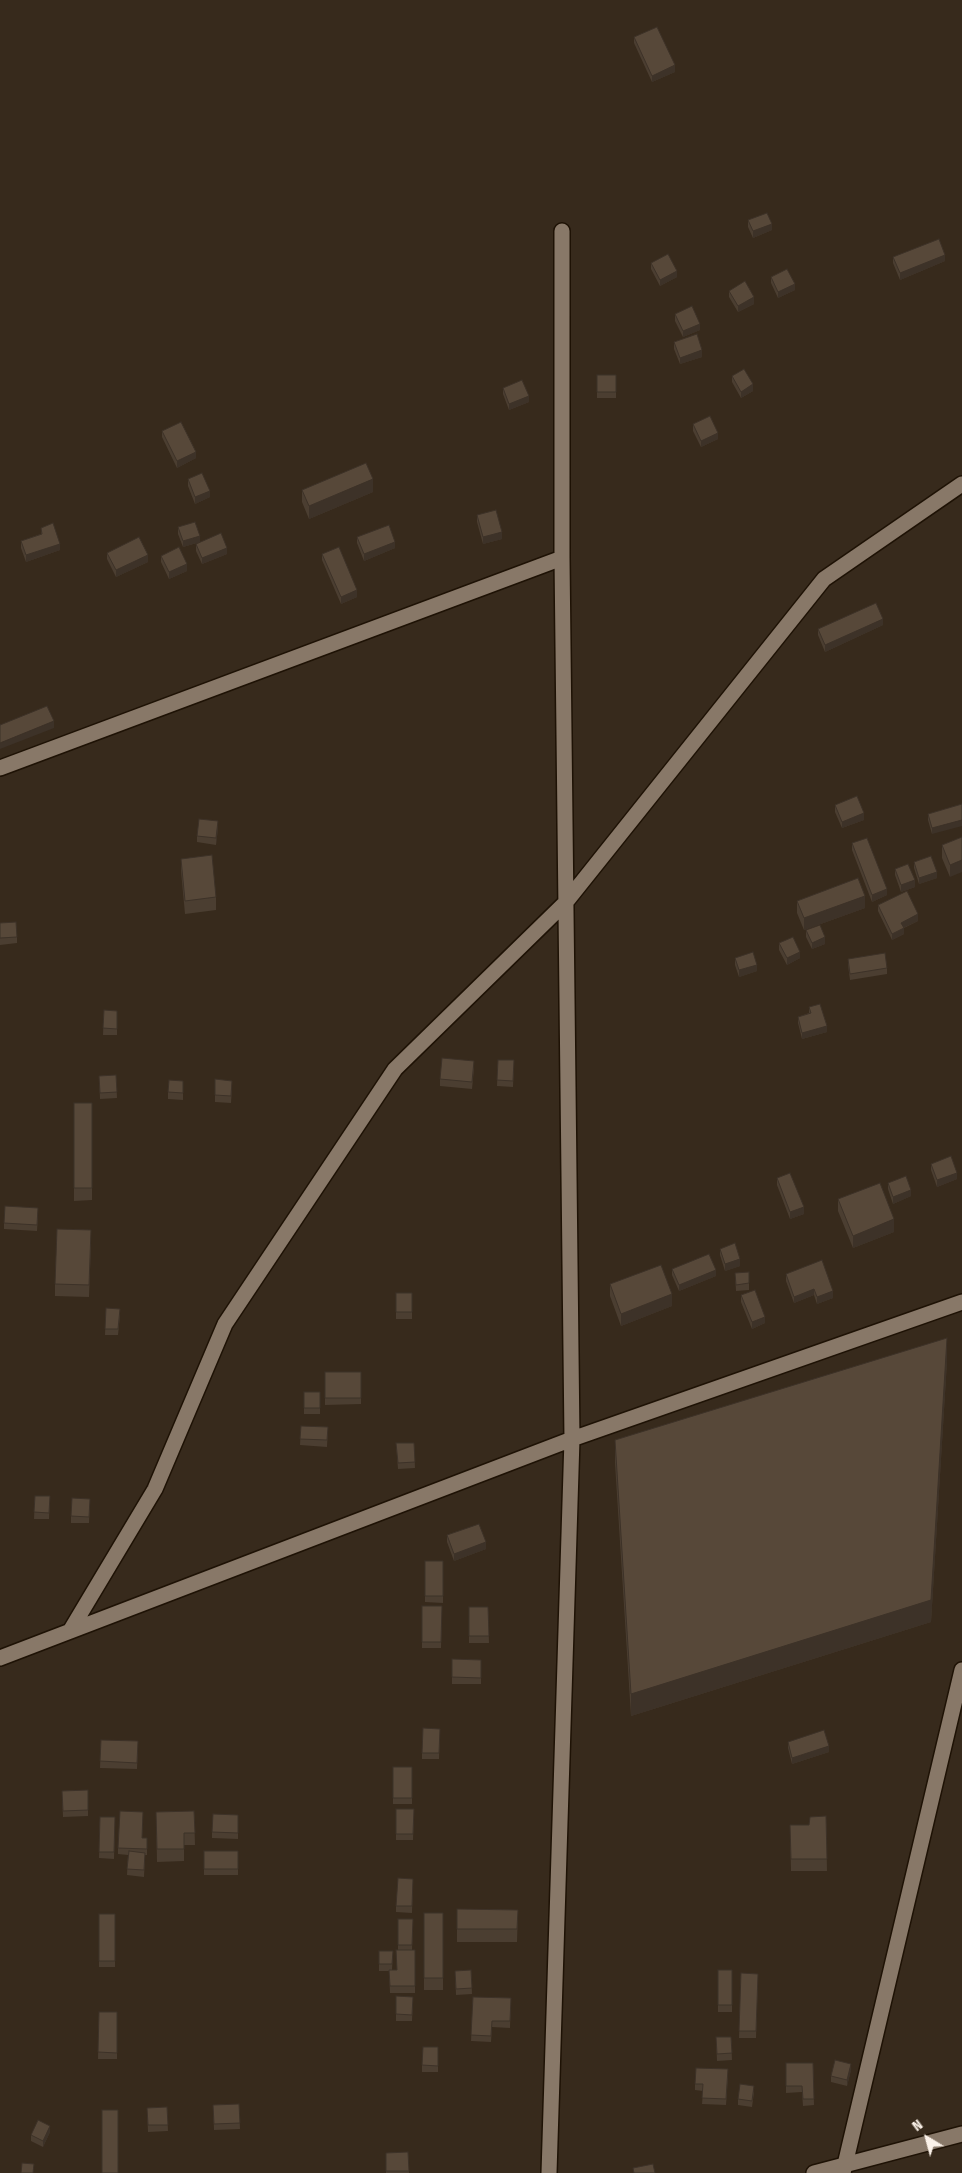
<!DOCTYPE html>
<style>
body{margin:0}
#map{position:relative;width:962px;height:2173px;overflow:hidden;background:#372a1c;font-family:"Fira Sans Condensed",sans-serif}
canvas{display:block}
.north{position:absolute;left:902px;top:2113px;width:50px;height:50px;-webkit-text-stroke:4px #372a1c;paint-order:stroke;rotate:323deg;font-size:14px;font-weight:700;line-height:20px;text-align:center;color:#fbf2e9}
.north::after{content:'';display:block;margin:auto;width:18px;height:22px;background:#fbf2e9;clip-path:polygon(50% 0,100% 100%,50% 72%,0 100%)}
</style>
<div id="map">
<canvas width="962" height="2173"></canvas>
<div class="north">N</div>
</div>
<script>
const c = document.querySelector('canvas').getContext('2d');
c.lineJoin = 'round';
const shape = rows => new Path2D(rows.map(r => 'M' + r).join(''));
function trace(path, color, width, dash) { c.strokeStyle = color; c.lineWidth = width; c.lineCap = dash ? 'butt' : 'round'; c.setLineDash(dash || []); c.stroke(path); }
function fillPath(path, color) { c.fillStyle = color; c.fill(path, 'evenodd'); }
const minor = shape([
 [0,768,562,558],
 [70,1631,155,1489,225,1324,395,1069,566,902,824,579,962,484],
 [0,1658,572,1439,962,1302],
 [549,2173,572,1439,562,558,562,231],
 [814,2173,962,2134],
 [843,2173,962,1670]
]);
const wall = shape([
 [634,37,675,72,652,82,634,43],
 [748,220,772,230,753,238,748,227],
 [893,257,945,261,900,280,893,263],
 [651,263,677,277,660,286,651,269],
 [771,277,795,290,778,298,771,283],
 [729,291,754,304,738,312,729,297],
 [675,314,700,330,683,337,675,321],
 [674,342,702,357,680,364,674,349],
 [597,375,616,375,616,398,597,398],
 [732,376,753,391,741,398,732,382],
 [503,388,529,402,509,410,503,394],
 [693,424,718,439,701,447,693,431],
 [162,431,196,458,177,468,162,437],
 [188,479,210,497,195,504,188,486],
 [302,490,373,492,309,519,302,502],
 [477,515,502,539,483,544,477,522],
 [178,527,200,542,183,547,178,534],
 [41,528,60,550,26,562,21,548,21,541,41,534],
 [357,537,395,548,364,561,357,543],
 [196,544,227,554,202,564,196,551],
 [107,553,148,562,116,577,107,559],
 [322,554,357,597,341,604,322,560],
 [161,556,187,571,169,579,161,562],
 [883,625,825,652,818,635,818,629],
 [962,804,932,834,928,820,928,814],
 [835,805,864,820,842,828,835,812],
 [218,828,216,845,197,842,197,836],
 [962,837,950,877,942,858,942,845],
 [852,843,887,895,872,902,852,850],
 [181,859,216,897,216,910,185,914,181,871],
 [914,862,937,878,919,884,914,868],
 [895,869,915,887,901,892,895,875],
 [797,901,865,908,804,930,797,913],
 [878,905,918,921,904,928,904,934,892,940,878,911],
 [0,923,17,937,17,943,0,945],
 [806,930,825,944,812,949,806,937],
 [779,943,800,958,787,965,779,950],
 [735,958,757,971,739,977,735,965],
 [848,959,887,968,887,974,850,980,848,965],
 [809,1007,827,1032,802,1039,798,1023,798,1017,809,1013],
 [104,1010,117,1011,117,1035,103,1035],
 [498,1060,514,1060,513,1087,497,1086],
 [474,1068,472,1089,440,1086,440,1079],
 [116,1075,117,1098,100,1099,99,1076],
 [215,1079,232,1087,231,1103,215,1102],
 [183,1088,183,1100,168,1099,168,1092],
 [74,1103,92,1103,92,1200,74,1201],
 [931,1164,957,1179,937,1187,931,1170],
 [777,1178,804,1214,790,1219,777,1185],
 [888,1183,911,1196,893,1204,888,1189],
 [838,1199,894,1232,853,1248,838,1211],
 [38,1214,37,1231,4,1229,4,1223],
 [91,1243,89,1297,55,1296,55,1284],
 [720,1249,740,1266,725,1271,720,1255],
 [672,1269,716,1276,679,1291,672,1275],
 [735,1273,749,1283,749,1290,736,1291],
 [786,1274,833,1298,817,1304,814,1295,794,1303,786,1281],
 [610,1284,672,1306,621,1326,610,1296],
 [396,1293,412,1293,412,1319,396,1319],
 [741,1295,765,1323,752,1329,741,1302],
 [106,1308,120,1315,118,1335,105,1335],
 [947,1361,931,1622,631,1716,615,1463,615,1440],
 [325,1372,361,1372,361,1404,325,1405],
 [304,1392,320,1392,320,1414,304,1414],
 [301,1426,328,1427,327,1447,300,1445],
 [396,1443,414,1443,415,1468,398,1469],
 [35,1496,50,1496,49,1519,34,1519],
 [90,1499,89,1523,71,1523,71,1516],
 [447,1535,486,1549,454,1561,447,1542],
 [425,1561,443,1561,443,1603,425,1602],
 [422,1606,442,1606,441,1648,422,1648],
 [469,1607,488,1607,489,1643,469,1643],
 [452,1659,481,1660,481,1684,452,1684],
 [440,1729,439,1759,422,1759,422,1753],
 [101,1740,138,1741,137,1769,100,1768],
 [788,1742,829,1752,792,1764,788,1748],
 [393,1767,412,1767,412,1804,393,1804],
 [88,1790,88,1816,63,1817,62,1791],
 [396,1809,414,1809,413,1840,396,1840],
 [194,1811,195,1845,184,1845,184,1861,157,1862,156,1812],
 [238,1815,238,1839,212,1838,212,1832],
 [826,1816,827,1871,791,1871,790,1825,809,1825],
 [100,1817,115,1817,114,1859,99,1858],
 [142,1838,147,1838,147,1855,145,1855,144,1877,127,1875,128,1855,118,1854,118,1848],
 [204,1851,238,1851,238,1875,204,1875],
 [413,1879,412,1913,396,1912,396,1906],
 [457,1909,518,1910,517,1942,457,1942],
 [424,1913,443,1913,443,1990,424,1990],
 [99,1914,115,1914,115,1967,99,1967],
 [398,1919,413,1919,412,1950,415,1950,415,1993,390,1993,389,1971,379,1971,379,1951,393,1951,392,1970,397,1970,398,1950],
 [471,1970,472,1994,456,1995,455,1971],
 [718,1970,732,1970,732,2012,718,2012],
 [741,1973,758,1974,756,2038,739,2038],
 [413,1997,412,2021,396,2021,396,2014],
 [473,1997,511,1998,510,2028,492,2027,491,2042,471,2041],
 [99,2012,117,2012,117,2059,98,2059],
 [716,2037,731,2037,732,2060,717,2061],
 [438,2047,438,2072,422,2072,422,2065],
 [786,2063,813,2063,814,2105,803,2106,802,2092,786,2093],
 [851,2070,847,2086,831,2082,831,2076],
 [728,2076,726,2105,702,2104,703,2091,695,2090,695,2084],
 [754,2092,752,2107,738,2105,738,2099],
 [239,2104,240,2129,214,2130,213,2105],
 [167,2107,168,2131,148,2132,147,2108],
 [50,2132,43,2147,31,2141,31,2135],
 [408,2152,409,2173,386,2173,386,2153]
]);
const shadedWall = shape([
 [675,65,675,72,652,82,652,76],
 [772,224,772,230,753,238,753,231],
 [945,255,945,261,900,280,900,273],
 [677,271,677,277,660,286,660,280],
 [795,284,795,290,778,298,778,292],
 [754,297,754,304,738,312,738,306],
 [700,324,700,330,683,337,683,331],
 [702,350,702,357,680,364,680,358],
 [753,384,753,391,741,398,741,392],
 [529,396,529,402,509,410,509,404],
 [718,433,718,439,701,447,701,441],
 [196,452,196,458,177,468,177,461],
 [373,479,373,492,309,519,309,506],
 [210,491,210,497,195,504,195,497],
 [502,532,502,539,483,544,483,537],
 [200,536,200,542,183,547,183,541],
 [395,542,395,548,364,561,364,554],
 [60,544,60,550,26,562,26,555],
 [227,548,227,554,202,564,202,558],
 [148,555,148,562,116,577,116,570],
 [187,564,187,571,169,579,169,572],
 [357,590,357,597,341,604,341,597],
 [883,619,883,625,825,652,825,645],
 [54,721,54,728,0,749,0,743],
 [864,813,864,820,842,828,842,822],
 [962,820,962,826,932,834,932,828],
 [218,821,218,828,216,845,216,838],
 [962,860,962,872,950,877,950,865],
 [937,872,937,878,919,884,919,878],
 [915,880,915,887,901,892,901,885],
 [887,889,887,895,872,902,872,895],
 [865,896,865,908,804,930,804,918],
 [918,914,918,921,901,929,901,923],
 [904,928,904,934,892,940,892,934],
 [825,937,825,944,812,949,812,943],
 [800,952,800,958,787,965,787,958],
 [757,965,757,971,739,977,739,970],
 [827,1026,827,1032,802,1039,802,1033],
 [957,1173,957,1179,937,1187,937,1180],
 [911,1190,911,1196,893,1204,893,1197],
 [804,1207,804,1214,790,1219,790,1212],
 [894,1219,894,1232,853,1248,853,1236],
 [740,1259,740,1266,725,1271,725,1264],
 [716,1270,716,1276,679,1291,679,1285],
 [814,1289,814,1295,794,1303,794,1297],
 [833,1291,833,1298,817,1304,817,1297],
 [672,1294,672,1306,621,1326,621,1314],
 [765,1317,765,1323,752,1329,752,1322],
 [947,1338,947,1361,931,1622,631,1716,631,1694],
 [486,1542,486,1549,454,1561,454,1554],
 [829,1746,829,1752,792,1764,792,1758],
 [851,2064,851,2070,847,2086,847,2080],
 [50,2126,50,2132,43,2147,43,2141]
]);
const building = shape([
 [657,27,675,65,652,76,634,37,657,27],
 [767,213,772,224,753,231,748,220,767,213],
 [939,239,945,255,900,273,893,257,939,239],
 [668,254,677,271,660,280,651,263,668,254],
 [787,269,795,284,778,292,771,277,787,269],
 [745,281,754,297,738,306,729,291,745,281],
 [692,306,700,324,683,331,675,314,692,306],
 [697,334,702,350,680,358,674,342,697,334],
 [744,369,753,384,741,392,732,376,744,369],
 [597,375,616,375,616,392,597,392,597,375],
 [522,380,529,396,509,404,503,388,522,380],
 [710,416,718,433,701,441,693,424,710,416],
 [181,422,196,452,177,461,162,431,181,422],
 [366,463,373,479,309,506,302,490,366,463],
 [202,473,210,491,195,497,188,479,202,473],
 [496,510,502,532,483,537,477,515,496,510],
 [195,522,200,536,183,541,178,527,195,522],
 [53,523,60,544,26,555,21,541,42,534,41,528,53,523],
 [389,525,395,542,364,554,357,537,389,525],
 [221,533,227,548,202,558,196,544,221,533],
 [139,537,148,555,116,570,107,553,139,537],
 [179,547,187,564,169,572,161,556,179,547],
 [339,547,357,590,341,597,322,554,339,547],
 [876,603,883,619,825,645,818,629,876,603],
 [47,706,54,721,0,743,0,725,47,706],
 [857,796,864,813,842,822,835,805,857,796],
 [962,804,962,820,932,828,928,814,962,804],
 [199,819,218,821,216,838,197,836,199,819],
 [962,837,962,860,950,865,942,845,962,837],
 [867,838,887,889,872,895,852,843,867,838],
 [212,855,216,897,185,901,181,859,212,855],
 [931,856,937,872,919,878,914,862,931,856],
 [908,864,915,880,901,885,895,869,908,864],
 [858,878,865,896,804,918,797,901,858,878],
 [907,891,918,914,901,923,904,928,892,934,878,905,907,891],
 [16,922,17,937,0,938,0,923,16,922],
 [820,925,825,937,812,943,806,930,820,925],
 [793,937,800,952,787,958,779,943,793,937],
 [753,952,757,965,739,970,735,958,753,952],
 [885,953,887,968,850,974,848,959,885,953],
 [820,1004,827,1026,802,1033,798,1017,811,1013,809,1007,820,1004],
 [104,1010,117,1011,117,1029,103,1028,104,1010],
 [442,1058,474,1061,472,1082,440,1079,442,1058],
 [498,1060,514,1060,513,1081,497,1080,498,1060],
 [116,1075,117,1092,100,1093,99,1076,116,1075],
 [215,1079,232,1081,231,1096,215,1095,215,1079],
 [169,1080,183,1081,183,1093,168,1092,169,1080],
 [74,1103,92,1103,92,1188,74,1188,74,1103],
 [951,1156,957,1173,937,1180,931,1164,951,1156],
 [790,1173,804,1207,790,1212,777,1178,790,1173],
 [906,1176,911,1190,893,1197,888,1183,906,1176],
 [880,1183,894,1219,853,1236,838,1199,880,1183],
 [5,1206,38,1208,37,1225,4,1223,5,1206],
 [57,1229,91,1230,89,1285,55,1284,57,1229],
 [735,1243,740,1259,725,1264,720,1249,735,1243],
 [709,1254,716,1270,679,1285,672,1269,709,1254],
 [822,1260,833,1291,817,1297,814,1289,794,1297,786,1274,822,1260],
 [661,1265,672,1294,621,1314,610,1284,661,1265],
 [749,1272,749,1283,736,1285,735,1273,749,1272],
 [755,1290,765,1317,752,1322,741,1295,755,1290],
 [396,1293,412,1293,412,1312,396,1312,396,1293],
 [106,1308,120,1309,118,1329,105,1329,106,1308],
 [947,1338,931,1600,631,1694,615,1440,947,1338],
 [325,1372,361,1372,361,1398,325,1398,325,1372],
 [304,1392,320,1392,320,1408,304,1408,304,1392],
 [301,1426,328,1427,327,1440,300,1439,301,1426],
 [396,1443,414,1443,415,1462,398,1463,396,1443],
 [35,1496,50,1496,49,1513,34,1512,35,1496],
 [72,1498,90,1499,89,1517,71,1516,72,1498],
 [479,1524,486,1542,454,1554,447,1535,479,1524],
 [425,1561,443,1561,443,1596,425,1596,425,1561],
 [422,1606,442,1606,441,1642,422,1642,422,1606],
 [469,1607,488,1607,489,1636,469,1636,469,1607],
 [452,1659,481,1660,481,1678,452,1677,452,1659],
 [423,1728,440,1729,439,1753,422,1753,423,1728],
 [824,1730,829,1746,792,1758,788,1742,824,1730],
 [101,1740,138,1741,137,1763,100,1761,101,1740],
 [393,1767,412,1767,412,1798,393,1798,393,1767],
 [88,1790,88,1810,63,1811,62,1791,88,1790],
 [396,1809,414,1809,413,1834,396,1834,396,1809],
 [120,1811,143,1812,142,1838,147,1838,147,1849,118,1848,120,1811],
 [194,1811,195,1833,184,1833,184,1849,157,1849,156,1812,194,1811],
 [213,1814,238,1815,238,1833,212,1832,213,1814],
 [826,1816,827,1859,791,1859,790,1825,809,1825,810,1817,826,1816],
 [100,1817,115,1817,114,1852,99,1852,100,1817],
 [129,1851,145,1853,144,1870,127,1869,129,1851],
 [204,1851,238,1851,238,1869,204,1869,204,1851],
 [398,1878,413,1879,412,1906,396,1906,398,1878],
 [457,1909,518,1910,517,1929,457,1929,457,1909],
 [424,1913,443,1913,443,1978,424,1978,424,1913],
 [99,1914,115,1914,115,1961,99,1961,99,1914],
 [398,1919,413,1919,412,1945,398,1945,398,1919],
 [396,1950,415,1950,415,1986,390,1986,389,1970,397,1970,396,1950],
 [379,1951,393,1951,392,1964,379,1964,379,1951],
 [471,1970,472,1988,456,1989,455,1971,471,1970],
 [718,1970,732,1970,732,2005,718,2005,718,1970],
 [741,1973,758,1974,756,2031,739,2031,741,1973],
 [396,1996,413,1997,412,2015,396,2014,396,1996],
 [473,1997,511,1998,510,2021,492,2021,491,2036,471,2035,473,1997],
 [99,2012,117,2012,117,2053,98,2052,99,2012],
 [716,2037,731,2037,732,2053,717,2054,716,2037],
 [423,2047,438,2047,438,2066,422,2065,423,2047],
 [835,2060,851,2064,847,2080,831,2076,835,2060],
 [786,2063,813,2063,814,2099,803,2099,802,2086,786,2086,786,2063],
 [696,2068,728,2069,726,2099,702,2098,703,2084,695,2084,696,2068],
 [740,2084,754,2086,752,2101,738,2099,740,2084],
 [239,2104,240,2123,214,2124,213,2105,239,2104],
 [167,2107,168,2125,148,2125,147,2108,167,2107],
 [102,2110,118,2110,118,2173,102,2173,102,2110],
 [38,2120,50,2126,43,2141,31,2135,38,2120],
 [408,2152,409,2171,386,2171,386,2153,408,2152],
 [22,2163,34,2164,33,2173,21,2173,22,2163],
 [653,2164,655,2173,634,2173,633,2168,653,2164]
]);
trace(minor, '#1e1205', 18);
trace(minor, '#887868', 15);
fillPath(wall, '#4b3e31');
fillPath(shadedWall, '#3d3228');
fillPath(building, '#574839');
trace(building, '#3d3228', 1);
</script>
